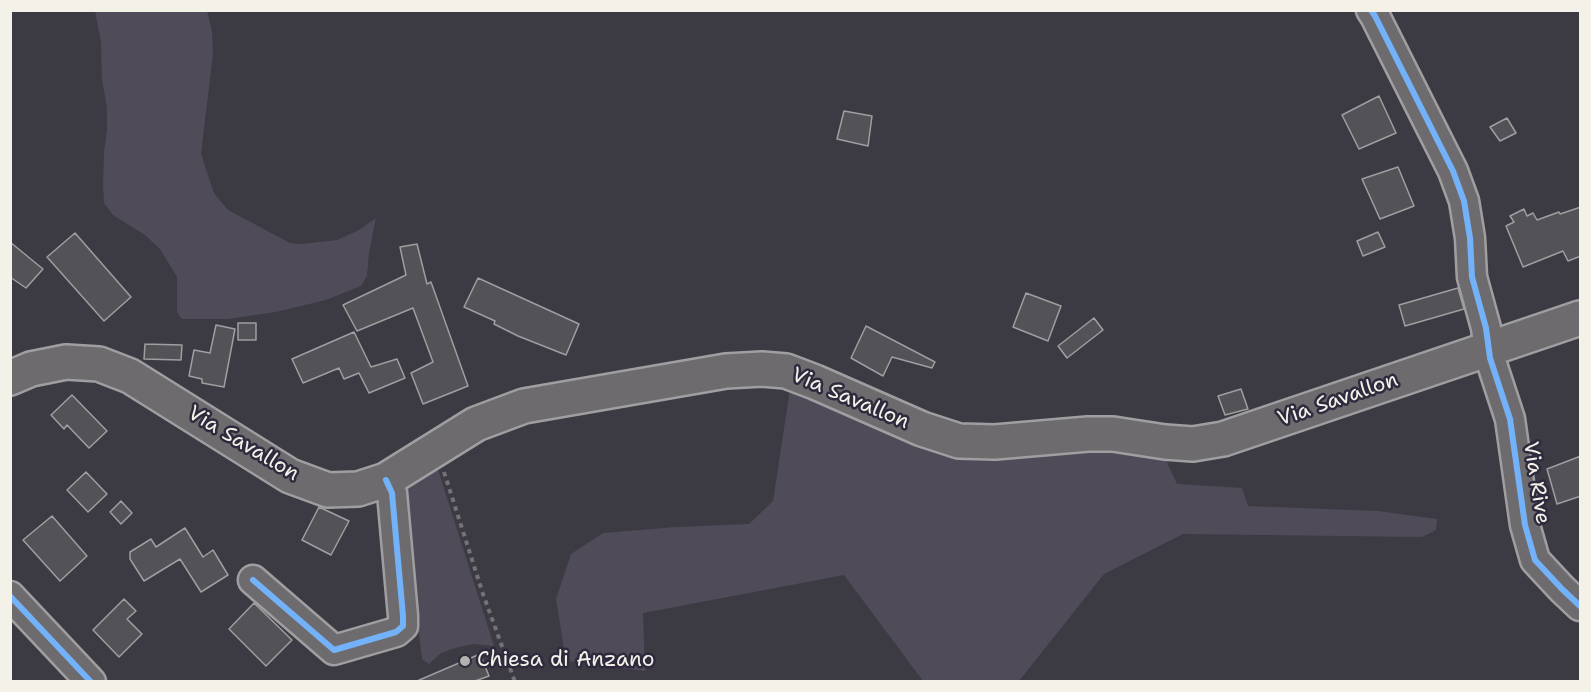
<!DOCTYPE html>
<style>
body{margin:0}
#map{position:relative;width:1591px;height:692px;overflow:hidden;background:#3c3a43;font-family:"Shantell Sans",sans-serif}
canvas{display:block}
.frame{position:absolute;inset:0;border:12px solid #f4f1e8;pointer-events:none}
</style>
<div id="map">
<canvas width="1591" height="692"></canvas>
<div class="frame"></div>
</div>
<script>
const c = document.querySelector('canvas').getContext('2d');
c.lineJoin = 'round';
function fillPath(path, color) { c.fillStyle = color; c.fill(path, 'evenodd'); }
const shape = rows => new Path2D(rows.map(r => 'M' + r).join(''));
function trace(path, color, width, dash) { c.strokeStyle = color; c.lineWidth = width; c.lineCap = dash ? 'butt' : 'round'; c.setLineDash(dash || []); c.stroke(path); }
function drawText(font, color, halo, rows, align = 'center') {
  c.font = font + ' "Shantell Sans",sans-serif'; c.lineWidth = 5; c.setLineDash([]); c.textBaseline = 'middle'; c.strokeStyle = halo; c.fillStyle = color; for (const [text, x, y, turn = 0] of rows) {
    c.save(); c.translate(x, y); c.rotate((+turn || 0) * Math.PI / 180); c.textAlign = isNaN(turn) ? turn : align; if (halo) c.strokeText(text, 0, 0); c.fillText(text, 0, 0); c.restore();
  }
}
const green = shape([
 [95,11,207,11,212,31,213,54,201,154,214,193,228,210,290,243,302,244,337,240,359,230,376,218,369,253,367,276,361,286,326,300,276,312,228,319,182,319,177,312,177,277,160,249,145,235,113,215,104,203,103,184,104,152,107,130,107,108,102,80,101,42],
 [790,389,913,443,951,456,991,458,1077,450,1122,452,1164,456,1177,484,1242,488,1248,506,1378,511,1437,519,1436,530,1422,537,1183,534,1104,574,1019,681,923,681,844,575,643,613,645,671,566,661,556,599,571,554,603,533,676,527,749,524,773,501],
 [436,463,494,646,473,644,455,648,441,653,429,664,422,659,402,488]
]);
const building = shape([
 [1379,96,1396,133,1359,149,1342,115,1379,96],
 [844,111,872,116,868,146,837,139,844,111],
 [1507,118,1516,133,1500,141,1490,127,1507,118],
 [1398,167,1414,206,1380,219,1362,179,1398,167],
 [1581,207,1581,256,1568,261,1563,251,1523,267,1506,226,1514,222,1510,216,1524,209,1527,216,1533,213,1537,220,1559,212,1560,214,1581,207],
 [1378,232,1385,247,1363,256,1357,241,1378,232],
 [75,233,131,297,104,321,47,257,75,233],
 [10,242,43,269,26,288,10,277,10,242],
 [417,244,427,284,431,282,468,386,423,404,411,373,433,362,413,308,357,331,343,305,406,275,400,247,417,244],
 [478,278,579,324,566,355,518,336,494,324,495,321,464,307,478,278],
 [1458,288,1464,309,1405,326,1399,305,1458,288],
 [1026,293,1061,306,1048,341,1013,327,1026,293],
 [1094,318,1103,330,1067,358,1058,346,1094,318],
 [238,323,256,323,256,340,238,340,238,323],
 [216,325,235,329,224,387,202,383,202,379,189,376,194,350,210,353,216,325],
 [866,326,935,362,932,368,892,357,883,376,851,358,866,326],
 [354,332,371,367,397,359,405,378,369,393,359,373,344,379,339,368,303,383,292,359,354,332],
 [145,344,182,345,181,360,144,359,145,344],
 [1241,389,1248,409,1225,415,1218,396,1241,389],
 [72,395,107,431,89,448,67,425,64,429,51,415,72,395],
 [1581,456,1581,496,1557,504,1547,469,1581,456],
 [86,472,107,494,88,512,67,490,86,472],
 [121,501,132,513,121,524,110,512,121,501],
 [319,507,349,521,331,555,302,540,319,507],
 [52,516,87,556,60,581,23,540,52,516],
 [185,528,203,557,213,550,228,575,201,592,180,559,144,581,130,559,130,552,151,539,156,547,185,528],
 [124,599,136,611,127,619,142,634,119,657,93,630,124,599],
 [254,603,292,640,266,666,229,629,254,603],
 [480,654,489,676,475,681,417,681,480,654]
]);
const path = shape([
 [444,472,483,594,515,682]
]);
const minor = shape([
 [1371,10,1375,16,1453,171,1464,201,1470,238,1472,277,1486,328,1490,358,1510,419,1525,525,1535,560,1562,589,1580,606],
 [253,580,334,650,396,632,403,626,403,616,392,493,386,480],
 [10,596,91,682]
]);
const major = shape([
 [10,378,31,369,66,362,99,364,130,376,290,476,328,490,358,489,386,480,476,424,524,406,726,371,762,369,786,371,815,382,922,429,959,441,995,442,1088,434,1113,434,1165,442,1193,444,1223,439,1580,318]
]);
const cycleway = shape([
 [1371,10,1375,16,1453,171,1464,201,1470,238,1472,277,1486,328,1490,358,1510,419,1525,525,1535,560,1562,589,1580,606],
 [253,580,334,650,396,632,403,626,403,616,392,493,386,480],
 [10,596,91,682]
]);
const markers = [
 [465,661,6,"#b4b1ae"]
];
const streetNames = [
 ["Via Savallon",850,399,23],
 ["Via Savallon",1338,400,-19],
 ["Via Savallon",243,444,31],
 ["Via Rive",1536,483,81]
];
const poiNames = [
 ["Chiesa di Anzano",477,661]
];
fillPath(green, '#504b59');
fillPath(building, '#535257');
trace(building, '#9f9ea0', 1.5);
trace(minor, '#9f9ea0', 33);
trace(major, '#9f9ea0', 38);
trace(path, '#747276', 4, [4.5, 4.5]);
trace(minor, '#6e6b6e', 28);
trace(major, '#6e6b6e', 33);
trace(cycleway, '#73b2f8', 6);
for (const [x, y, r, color] of markers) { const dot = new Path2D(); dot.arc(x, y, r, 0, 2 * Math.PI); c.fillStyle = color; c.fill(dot); trace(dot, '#2f2a3d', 2); }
drawText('21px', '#f4f1e8', '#2f2a3d', streetNames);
drawText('21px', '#f4f1e8', '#2f2a3d', poiNames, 'left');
</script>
